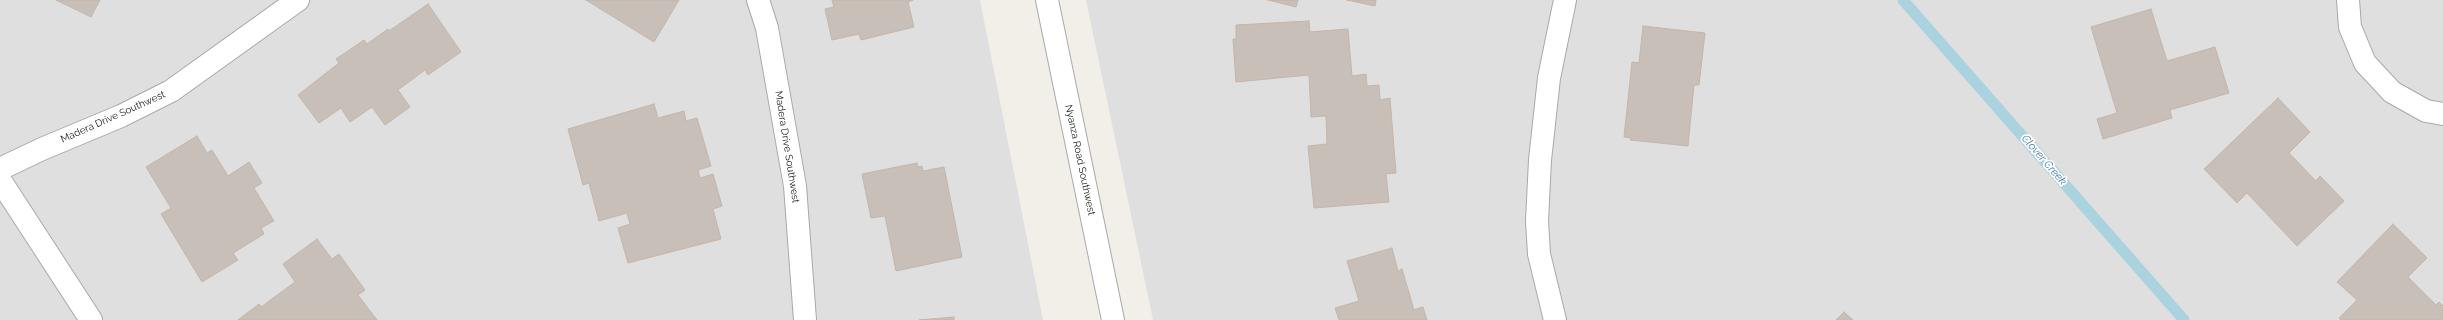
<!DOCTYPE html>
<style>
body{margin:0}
canvas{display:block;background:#f2efe9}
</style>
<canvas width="2443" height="320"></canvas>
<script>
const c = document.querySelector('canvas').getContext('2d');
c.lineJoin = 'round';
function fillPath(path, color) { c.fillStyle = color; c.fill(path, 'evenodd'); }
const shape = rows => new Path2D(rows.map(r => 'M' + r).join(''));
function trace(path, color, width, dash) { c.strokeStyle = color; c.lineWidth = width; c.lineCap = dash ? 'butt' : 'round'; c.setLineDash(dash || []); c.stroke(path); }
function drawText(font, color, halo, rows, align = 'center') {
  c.font = font + ' Raleway,sans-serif'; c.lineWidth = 3.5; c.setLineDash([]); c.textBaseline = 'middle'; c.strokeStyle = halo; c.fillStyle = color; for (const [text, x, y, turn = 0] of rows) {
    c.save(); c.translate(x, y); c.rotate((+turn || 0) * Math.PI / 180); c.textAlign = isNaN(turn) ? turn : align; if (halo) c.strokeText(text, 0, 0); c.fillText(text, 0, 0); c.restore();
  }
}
const residential = shape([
 [0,0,980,0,1043,320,0,320],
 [1086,0,2443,0,2443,320,1153,320]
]);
const stream = shape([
 [1903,0,2184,320]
]);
const building = shape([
 [56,0,100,0,91,17,56,0],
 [586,0,679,0,654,42,586,0],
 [832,0,913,0,908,2,914,27,861,40,859,34,832,40,825,9,834,7,832,0],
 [1268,0,1298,0,1296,7,1268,0],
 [1347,0,1376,0,1375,6,1347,0],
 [428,4,461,52,428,75,425,70,398,90,410,107,385,125,372,107,350,122,341,108,319,123,298,95,339,63,336,59,364,40,367,44,388,29,389,31,428,4],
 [2151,9,2167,61,2215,47,2229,93,2170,110,2172,118,2103,139,2097,119,2117,113,2091,27,2151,9],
 [1309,21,1310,32,1348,29,1352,76,1366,74,1367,86,1379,85,1380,100,1390,98,1396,173,1386,174,1389,202,1314,208,1308,146,1327,144,1326,116,1311,117,1309,75,1236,82,1233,39,1236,39,1236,25,1309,21],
 [1643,26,1705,33,1699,85,1694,85,1688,146,1630,140,1631,138,1624,137,1632,62,1639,63,1643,26],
 [2278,98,2310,132,2289,153,2316,181,2320,176,2344,201,2297,246,2247,193,2237,203,2204,169,2278,98],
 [654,104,658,118,684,111,686,121,697,118,711,166,698,170,700,178,713,174,722,206,713,209,721,239,628,263,618,228,630,224,627,213,599,221,589,183,583,185,568,129,654,104],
 [197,136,207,153,212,150,228,176,249,162,262,183,254,188,274,221,261,228,264,234,233,253,238,260,202,282,161,214,171,208,146,167,197,136],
 [917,163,918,167,922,166,923,171,944,167,962,257,896,271,885,216,871,218,862,174,917,163],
 [2393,224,2427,258,2408,277,2436,305,2439,302,2443,306,2443,320,2341,320,2339,318,2357,300,2337,282,2393,224],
 [317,239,332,259,339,254,365,290,358,295,377,320,238,320,259,304,261,307,295,282,283,264,317,239],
 [1392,248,1398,271,1402,269,1414,310,1423,307,1427,320,1339,320,1335,308,1359,301,1347,261,1392,248],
 [1844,312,1853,320,1836,320,1844,312],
 [954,317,954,320,919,320,954,317]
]);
const minor = shape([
 [758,0,767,28,795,186,805,320],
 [2348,0,2350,27,2365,63,2392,92,2426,111,2443,114],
 [0,169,42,149,121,116,171,91,298,0],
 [0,180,91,320],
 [1555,320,1539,254,1537,221,1540,160,1549,78,1565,0]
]);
const tertiary = shape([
 [1047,0,1113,320]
]);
const streetNames = [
 ["Madera Drive Southwest",113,117,-24],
 ["Madera Drive Southwest",787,147,81],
 ["Nyanza Road Southwest",1080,160,78]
];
const waterNames = [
 ["Clover Creek",2044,160,49]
];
fillPath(residential, '#e0dfdf');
trace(stream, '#aad3df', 11);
fillPath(building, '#c7bfb8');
trace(building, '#c4b6ab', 1);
trace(minor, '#a9a9a9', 24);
trace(tertiary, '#a9a9a9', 24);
trace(minor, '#fff', 22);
trace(tertiary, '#fff', 22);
drawText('10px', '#222', '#fff', streetNames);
drawText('italic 11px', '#4a7aab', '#fff', waterNames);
</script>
